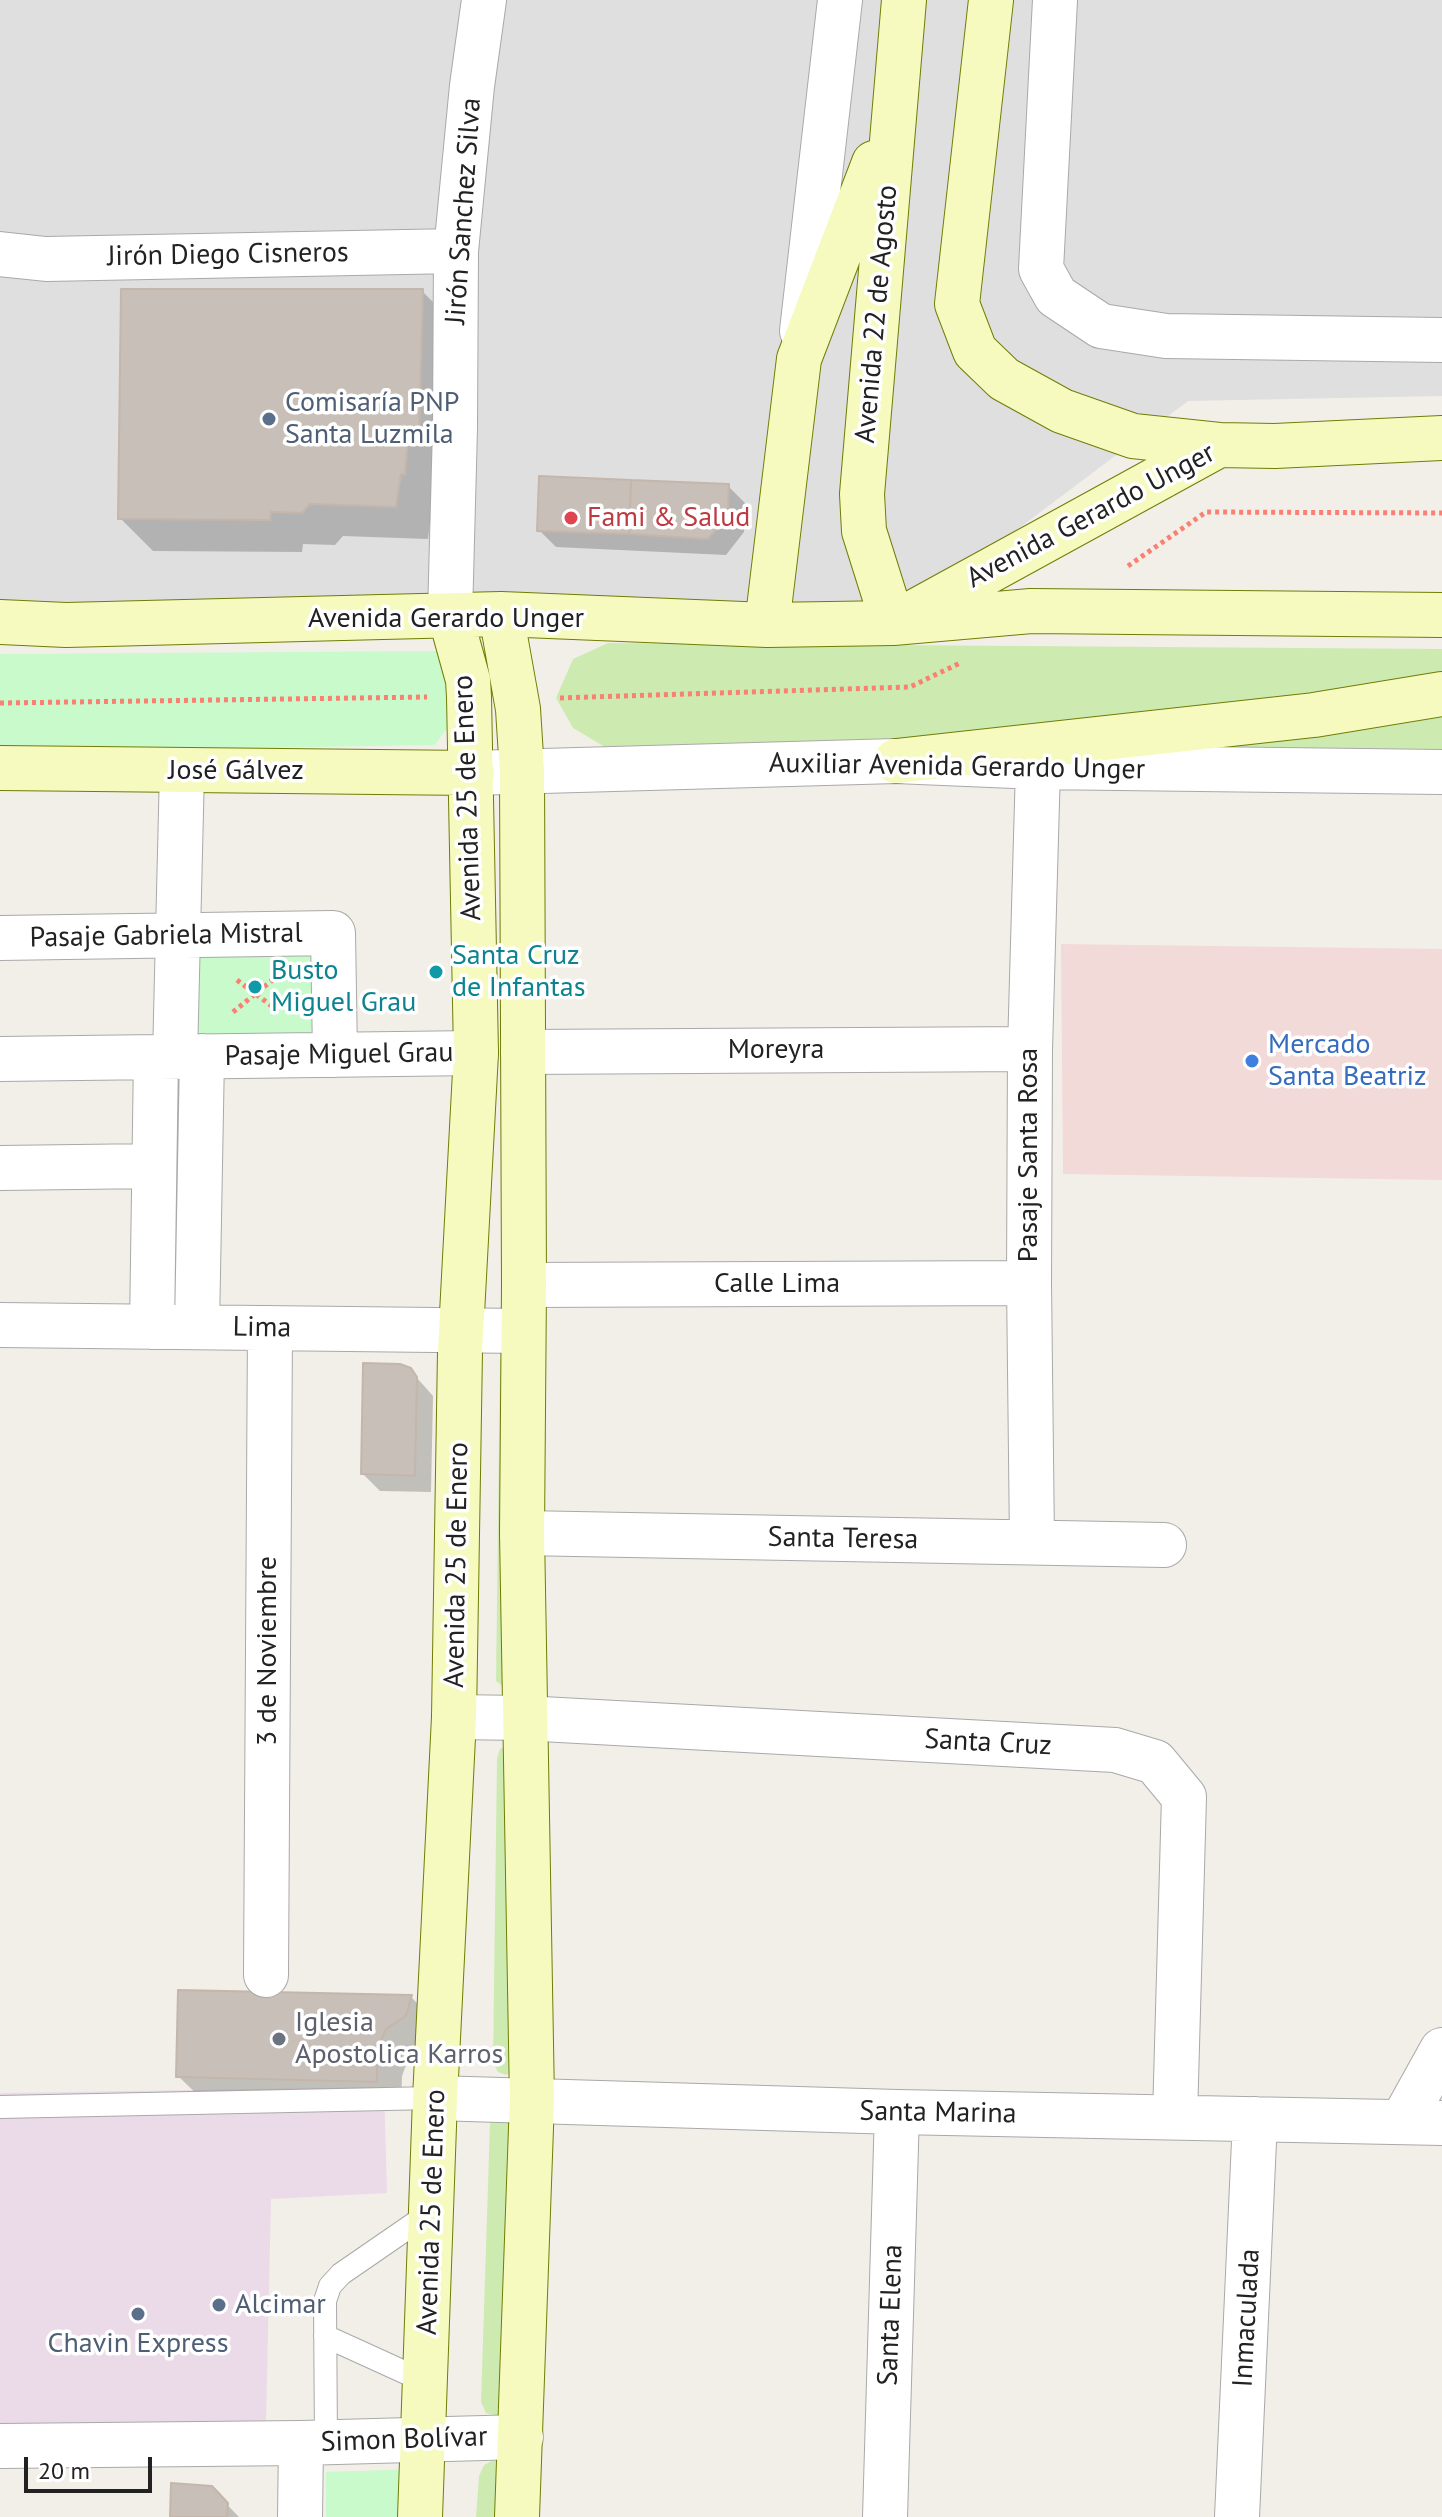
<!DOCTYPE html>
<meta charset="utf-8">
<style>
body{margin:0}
#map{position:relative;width:1442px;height:2517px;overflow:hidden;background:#f2efe9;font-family:"PT Sans",sans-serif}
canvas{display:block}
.scale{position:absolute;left:24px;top:2457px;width:128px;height:36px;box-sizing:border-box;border:4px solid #222;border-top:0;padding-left:10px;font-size:24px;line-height:28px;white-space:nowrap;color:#222;-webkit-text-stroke:6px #fff;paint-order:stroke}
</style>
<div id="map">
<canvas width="1442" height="2517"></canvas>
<div class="scale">20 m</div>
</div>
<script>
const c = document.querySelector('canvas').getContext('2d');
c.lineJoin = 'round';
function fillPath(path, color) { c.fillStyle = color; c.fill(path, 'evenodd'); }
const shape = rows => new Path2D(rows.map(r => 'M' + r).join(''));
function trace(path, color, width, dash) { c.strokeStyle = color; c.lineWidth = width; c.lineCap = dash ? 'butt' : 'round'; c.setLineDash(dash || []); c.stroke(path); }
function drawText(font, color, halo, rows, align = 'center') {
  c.font = font + ' "PT Sans",sans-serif'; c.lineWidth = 7; c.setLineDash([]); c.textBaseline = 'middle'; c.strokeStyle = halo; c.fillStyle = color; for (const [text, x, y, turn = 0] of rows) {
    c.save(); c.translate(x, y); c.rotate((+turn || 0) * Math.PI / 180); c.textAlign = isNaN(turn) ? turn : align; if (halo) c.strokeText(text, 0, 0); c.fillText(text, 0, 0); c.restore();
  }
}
const residential = shape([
 [0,0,1442,0,1442,396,1188,401,893,623,0,618]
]);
const commercial = shape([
 [1061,944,1442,949,1442,1180,1063,1174]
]);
const industrial = shape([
 [384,2087,387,2193,271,2199,266,2422,0,2429,0,2093]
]);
const grass = shape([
 [608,643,1442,649,1442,749,605,747,573,728,556,698,573,659],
 [502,1353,505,1688,496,1681,500,1361],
 [505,1746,514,2071,506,2075,498,2072,493,2062,497,1758,500,1749],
 [514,2113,508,2411,498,2416,486,2413,481,2402,490,2122,495,2114],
 [494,2460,504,2464,506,2517,476,2517,479,2476,484,2465]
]);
const park = shape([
 [437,651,469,697,435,745,0,752,0,654],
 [333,933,335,1044,191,1046,192,936],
 [413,2469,411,2517,326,2517,326,2472]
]);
const shadow = shape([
 [422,291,455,324,428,539,343,536,335,545,303,544,302,552,153,551,120,518],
 [728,486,745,503,744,532,726,555,556,547,539,530],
 [410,1370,433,1396,431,1492,380,1491,363,1474],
 [411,1997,436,2022,431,2041,410,2054,402,2076,401,2106,204,2101,178,2076],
 [211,2488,239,2517,172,2517]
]);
const building = shape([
 [121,289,423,289,419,441,408,440,405,475,401,474,396,507,310,504,302,513,271,512,270,520,118,519,121,289],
 [539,476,631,480,629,534,537,531,539,476],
 [631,480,729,484,728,515,708,539,629,534,631,480],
 [363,1363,400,1364,411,1368,417,1377,415,1476,361,1474,363,1363],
 [178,1990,412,1995,406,2016,386,2029,377,2050,377,2082,176,2077,178,1990],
 [171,2483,212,2486,228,2503,227,2517,170,2517,171,2483]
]);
const path = shape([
 [1128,566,1206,512,1442,513],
 [560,698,910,687,960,663],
 [0,703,427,697],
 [237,980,277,1010],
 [233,1012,275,978]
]);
const service = shape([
 [0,2107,435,2098],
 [325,2336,426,2382],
 [326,2443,325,2301,330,2286,341,2274,431,2212]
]);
const minor = shape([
 [0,254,46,259,456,251],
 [450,615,455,428,456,251,472,86,484,0],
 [472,773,896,761,1038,767,1442,772],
 [0,938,333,933,335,1055],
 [523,1052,1030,1049],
 [175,1057,182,770],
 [0,1059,476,1053],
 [0,1168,154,1166],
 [524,1285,1029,1283],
 [0,1325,523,1331],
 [152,1327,156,1057],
 [197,1327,202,1056],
 [522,1533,1164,1545],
 [1032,1542,1029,1283,1030,1049,1038,767],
 [454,1717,523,1718,1115,1750,1155,1762,1184,1797,1175,2117],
 [266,1975,270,1328],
 [435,2098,897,2112,1442,2123],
 [1402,2122,1442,2050],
 [0,2446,301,2443,521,2437],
 [300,2517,301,2443],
 [885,2517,897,2112],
 [1237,2517,1255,2119]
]);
const tertiary = shape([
 [1055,0,1041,269,1056,296,1101,326,1166,336,1442,340],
 [802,331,840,0]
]);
const secondary = shape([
 [991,0,957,304,975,351,1004,379,1062,411,1133,436,1219,445],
 [501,614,518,709,522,772,524,1285,522,1533,532,2100,517,2517],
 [909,615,1219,445,1275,446,1442,438],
 [0,622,66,625,501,614,767,625,893,623,1031,611,1442,615],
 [893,623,864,531,862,494,904,0],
 [767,625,799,359,874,163],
 [896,761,1314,715,1442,694],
 [0,768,472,773],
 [420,2517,435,2098,454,1717,460,1351,476,1053,469,697,468,680,450,615]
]);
const markers = [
 [269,419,8,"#5c6f8a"],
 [571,518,8,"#e0444e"],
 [436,972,8,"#0f9aa8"],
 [255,987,8,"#0f9aa8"],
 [1252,1061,8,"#3f7fe0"],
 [279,2039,8,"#6b7280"],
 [219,2305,8,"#5c6f8a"],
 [138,2314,8,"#5c6f8a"]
];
const streetNames = [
 ["Jirón Sanchez Silva",464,211,-86],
 ["Jirón Diego Cisneros",228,255,-1],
 ["Avenida 22 de Agosto",877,314,-85],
 ["Avenida Gerardo Unger",1091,516,-28],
 ["Avenida Gerardo Unger",446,619],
 ["Auxiliar Avenida Gerardo Unger",957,767,1],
 ["José Gálvez",236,771],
 ["Avenida 25 de Enero",468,798,-92],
 ["Pasaje Gabriela Mistral",166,936,-1],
 ["Moreyra",776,1050],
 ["Pasaje Miguel Grau",339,1055,-1],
 ["Pasaje Santa Rosa",1029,1155,-90],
 ["Calle Lima",777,1284],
 ["Lima",262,1328,1],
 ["Santa Teresa",843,1539,1],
 ["Avenida 25 de Enero",457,1565,-89],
 ["3 de Noviembre",268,1651,-90],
 ["Santa Cruz",988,1743,3],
 ["Santa Marina",938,2113,1],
 ["Avenida 25 de Enero",432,2212,-88],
 ["Santa Elena",891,2315,-88],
 ["Inmaculada",1247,2318,-87],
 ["Simon Bolívar",404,2440,-2]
];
const serviceNames = [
 ["Comisaría PNP",285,403],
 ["Santa Luzmila",285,435],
 ["Alcimar",235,2305],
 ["Chavin Express",138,2344,"center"]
];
const healthNames = [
 ["Fami & Salud",587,518]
];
const cultureNames = [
 ["Santa Cruz",452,956],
 ["de Infantas",452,988],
 ["Busto",271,971],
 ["Miguel Grau",271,1003]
];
const shopNames = [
 ["Mercado",1268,1045],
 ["Santa Beatriz",1268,1077]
];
const worshipNames = [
 ["Iglesia",295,2023],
 ["Apostolica Karros",295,2055]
];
fillPath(residential, '#e0dfdf');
fillPath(commercial, '#f2dad9');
fillPath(industrial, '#ebdbe8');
fillPath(grass, '#cdebb0');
fillPath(park, '#c8facc');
fillPath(shadow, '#0003');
fillPath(building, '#c7bfb8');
trace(building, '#c4b6ab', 2);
trace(service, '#a9a9a9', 24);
trace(minor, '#a9a9a9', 46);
trace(tertiary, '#a9a9a9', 46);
trace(secondary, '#707d05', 46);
trace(path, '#fa8072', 5, [4, 4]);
trace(service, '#fff', 22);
trace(minor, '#fff', 44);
trace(tertiary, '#fff', 44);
trace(secondary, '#f7fabf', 44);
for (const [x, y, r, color] of markers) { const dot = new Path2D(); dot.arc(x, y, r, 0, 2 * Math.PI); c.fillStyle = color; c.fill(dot); trace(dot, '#fff', 3); }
drawText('28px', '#222', '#fff', streetNames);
drawText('28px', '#4e5e75', '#fff', serviceNames, 'left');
drawText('28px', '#be3a42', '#fff', healthNames, 'left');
drawText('28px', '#0d838f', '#fff', cultureNames, 'left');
drawText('28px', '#366cbe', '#fff', shopNames, 'left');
drawText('28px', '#5b616d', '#fff', worshipNames, 'left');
</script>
